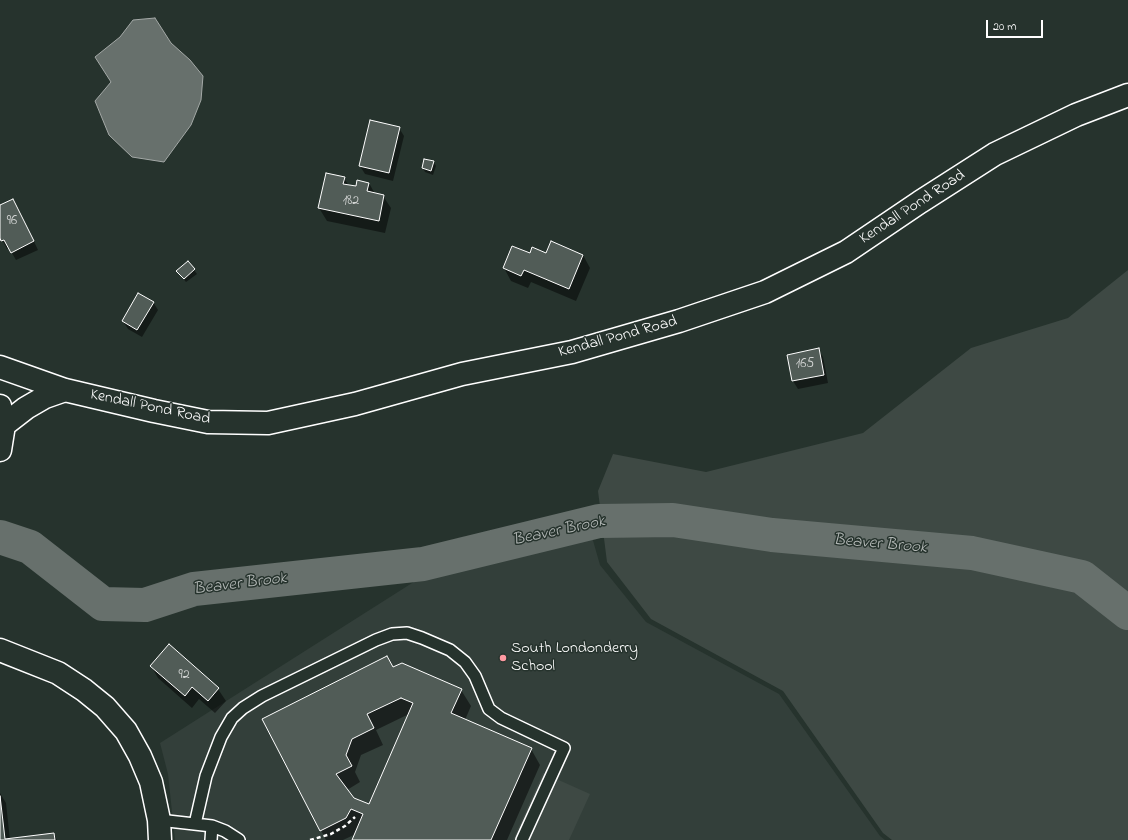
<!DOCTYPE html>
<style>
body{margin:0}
#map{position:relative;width:1128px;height:840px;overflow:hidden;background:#26332d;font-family:"Indie Flower",sans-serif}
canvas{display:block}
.scale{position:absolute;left:986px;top:20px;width:57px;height:18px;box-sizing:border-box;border:2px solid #fff;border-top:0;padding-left:5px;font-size:12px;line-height:14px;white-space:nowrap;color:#fff;-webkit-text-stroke:3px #26332d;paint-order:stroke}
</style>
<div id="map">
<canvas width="1128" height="840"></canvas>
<div class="scale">20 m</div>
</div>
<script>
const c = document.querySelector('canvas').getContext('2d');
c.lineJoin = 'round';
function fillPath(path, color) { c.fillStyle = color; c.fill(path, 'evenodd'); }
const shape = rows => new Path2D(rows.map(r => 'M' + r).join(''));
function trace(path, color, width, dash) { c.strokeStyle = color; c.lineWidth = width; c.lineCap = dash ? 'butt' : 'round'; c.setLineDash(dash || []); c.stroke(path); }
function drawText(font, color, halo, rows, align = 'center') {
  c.font = font + ' "Indie Flower",sans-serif'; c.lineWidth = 3; c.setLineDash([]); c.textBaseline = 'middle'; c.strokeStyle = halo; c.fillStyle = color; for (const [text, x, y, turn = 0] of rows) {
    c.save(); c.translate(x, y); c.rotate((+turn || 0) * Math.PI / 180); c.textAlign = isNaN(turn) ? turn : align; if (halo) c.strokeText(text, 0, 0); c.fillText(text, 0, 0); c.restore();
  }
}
const built = shape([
 [592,537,600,565,646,622,779,694,880,836,885,840,175,840,168,774,160,743,420,578]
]);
const green = shape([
 [1128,270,1128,840,892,840,883,833,783,691,651,619,607,562,598,491,613,454,706,472,863,433,971,348,1068,318],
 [543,773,590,794,569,840,513,840]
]);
const water = shape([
 [155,18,171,43,190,60,203,76,201,100,191,125,164,162,132,157,109,135,95,101,111,82,95,57,120,37,133,20,155,18]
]);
const shadow = shape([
 [370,121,399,128,404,136,393,181,365,174,360,166],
 [425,160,434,162,436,166,433,175,425,172,423,168],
 [344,178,349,186,357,188,369,183,375,194,383,196,391,208,385,233,327,221,319,208],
 [0,207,18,208,38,250,16,260,9,248,7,249,0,236],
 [530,254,583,255,590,268,576,301,531,282,528,288,511,281,504,268],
 [188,262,197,274,186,282,180,275],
 [153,302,158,310,142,337,128,329,123,321],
 [818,349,823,357,828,383,798,389,793,381],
 [169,645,218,689,226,701,215,713,199,699,192,708,158,678,151,666],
 [393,668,461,690,471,706,465,720,531,749,540,765,507,840,353,840,356,834,343,840,326,840,264,719],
 [409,714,370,806,353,798,347,790,360,782,355,772,361,755,383,745,376,730],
 [0,793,6,803,10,840,54,834,57,840,0,840]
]);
const river = shape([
 [0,537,30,547,103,604,145,605,194,589,423,564,599,521,673,520,772,535,972,553,1082,577,1128,613]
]);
const building = shape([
 [370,120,400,127,389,173,359,166,370,120],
 [424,159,434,161,431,171,422,168,424,159],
 [326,173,345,177,343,184,356,186,357,180,369,183,367,191,384,195,379,221,318,208,326,173],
 [13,199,34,241,11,253,4,240,1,241,0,238,0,205,13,199],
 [551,241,583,255,569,289,524,270,521,276,503,268,512,246,530,253,532,247,546,253,551,241],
 [188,261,195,269,184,279,176,271,188,261],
 [138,293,154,302,137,330,122,321,138,293],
 [819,348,824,375,792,381,787,355,819,348],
 [169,644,219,688,208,701,192,687,185,696,150,666,169,644],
 [387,656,393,667,402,663,462,689,451,713,532,748,491,840,352,840,363,814,351,809,346,818,320,831,262,719,387,656],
 [401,698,413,703,369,804,354,798,336,774,352,766,346,755,352,739,374,728,367,714,401,698],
 [0,796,5,839,54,833,55,840,0,840,0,796]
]);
const path = shape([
 [310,840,331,834,345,826,355,817]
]);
const lane = shape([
 [159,820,212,826,225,831,239,840],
 [195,824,206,776,221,737,232,718,243,708,262,696,376,640,392,634,407,633,422,638,450,650,465,662,475,676,489,709,501,718,564,748,522,840],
 [211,840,212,826]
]);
const secondary = shape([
 [0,367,65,390,154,411,208,422,268,423,355,404,462,374,572,352,679,321,765,292,846,252,920,202,995,154,1076,115,1128,95],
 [0,406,4,425,0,450],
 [4,425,26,408,45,397,65,390],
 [0,650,58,673,84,690,105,707,126,731,140,756,151,782,159,820,160,840]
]);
const markers = [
 [503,658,4,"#ff9aa2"]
];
const numberNames = [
 ["182",351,202],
 ["96",12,222],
 ["165",805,365],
 ["92",184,676]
];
const streetNames = [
 ["Kendall Pond Road",913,208,-33],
 ["Kendall Pond Road",618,338,-15],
 ["Kendall Pond Road",150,408,12]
];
const poiNames = [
 ["South Londonderry",511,649],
 ["School",511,667]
];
const waterNames = [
 ["Beaver Brook",559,532,-12],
 ["Beaver Brook",880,545,5],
 ["Beaver Brook",240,585,-7]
];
fillPath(built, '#333f3a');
fillPath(green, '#3e4944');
fillPath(water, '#67706c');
trace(water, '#a4a9a7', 1);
fillPath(shadow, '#0007');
trace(river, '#67706c', 34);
fillPath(building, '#515c57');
trace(building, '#fff', 1);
trace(lane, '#fff', 14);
trace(secondary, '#fff', 25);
trace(path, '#fff', 2.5, [4, 3]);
trace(lane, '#26332d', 11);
trace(secondary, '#26332d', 22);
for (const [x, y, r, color] of markers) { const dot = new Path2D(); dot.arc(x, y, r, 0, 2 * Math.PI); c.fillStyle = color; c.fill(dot); trace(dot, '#26332d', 1.5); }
drawText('14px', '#d4d6d5', null, numberNames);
drawText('16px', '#fff', '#26332d', streetNames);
drawText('16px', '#fff', '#26332d', poiNames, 'left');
drawText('italic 17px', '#b3b8b6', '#26332d', waterNames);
</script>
